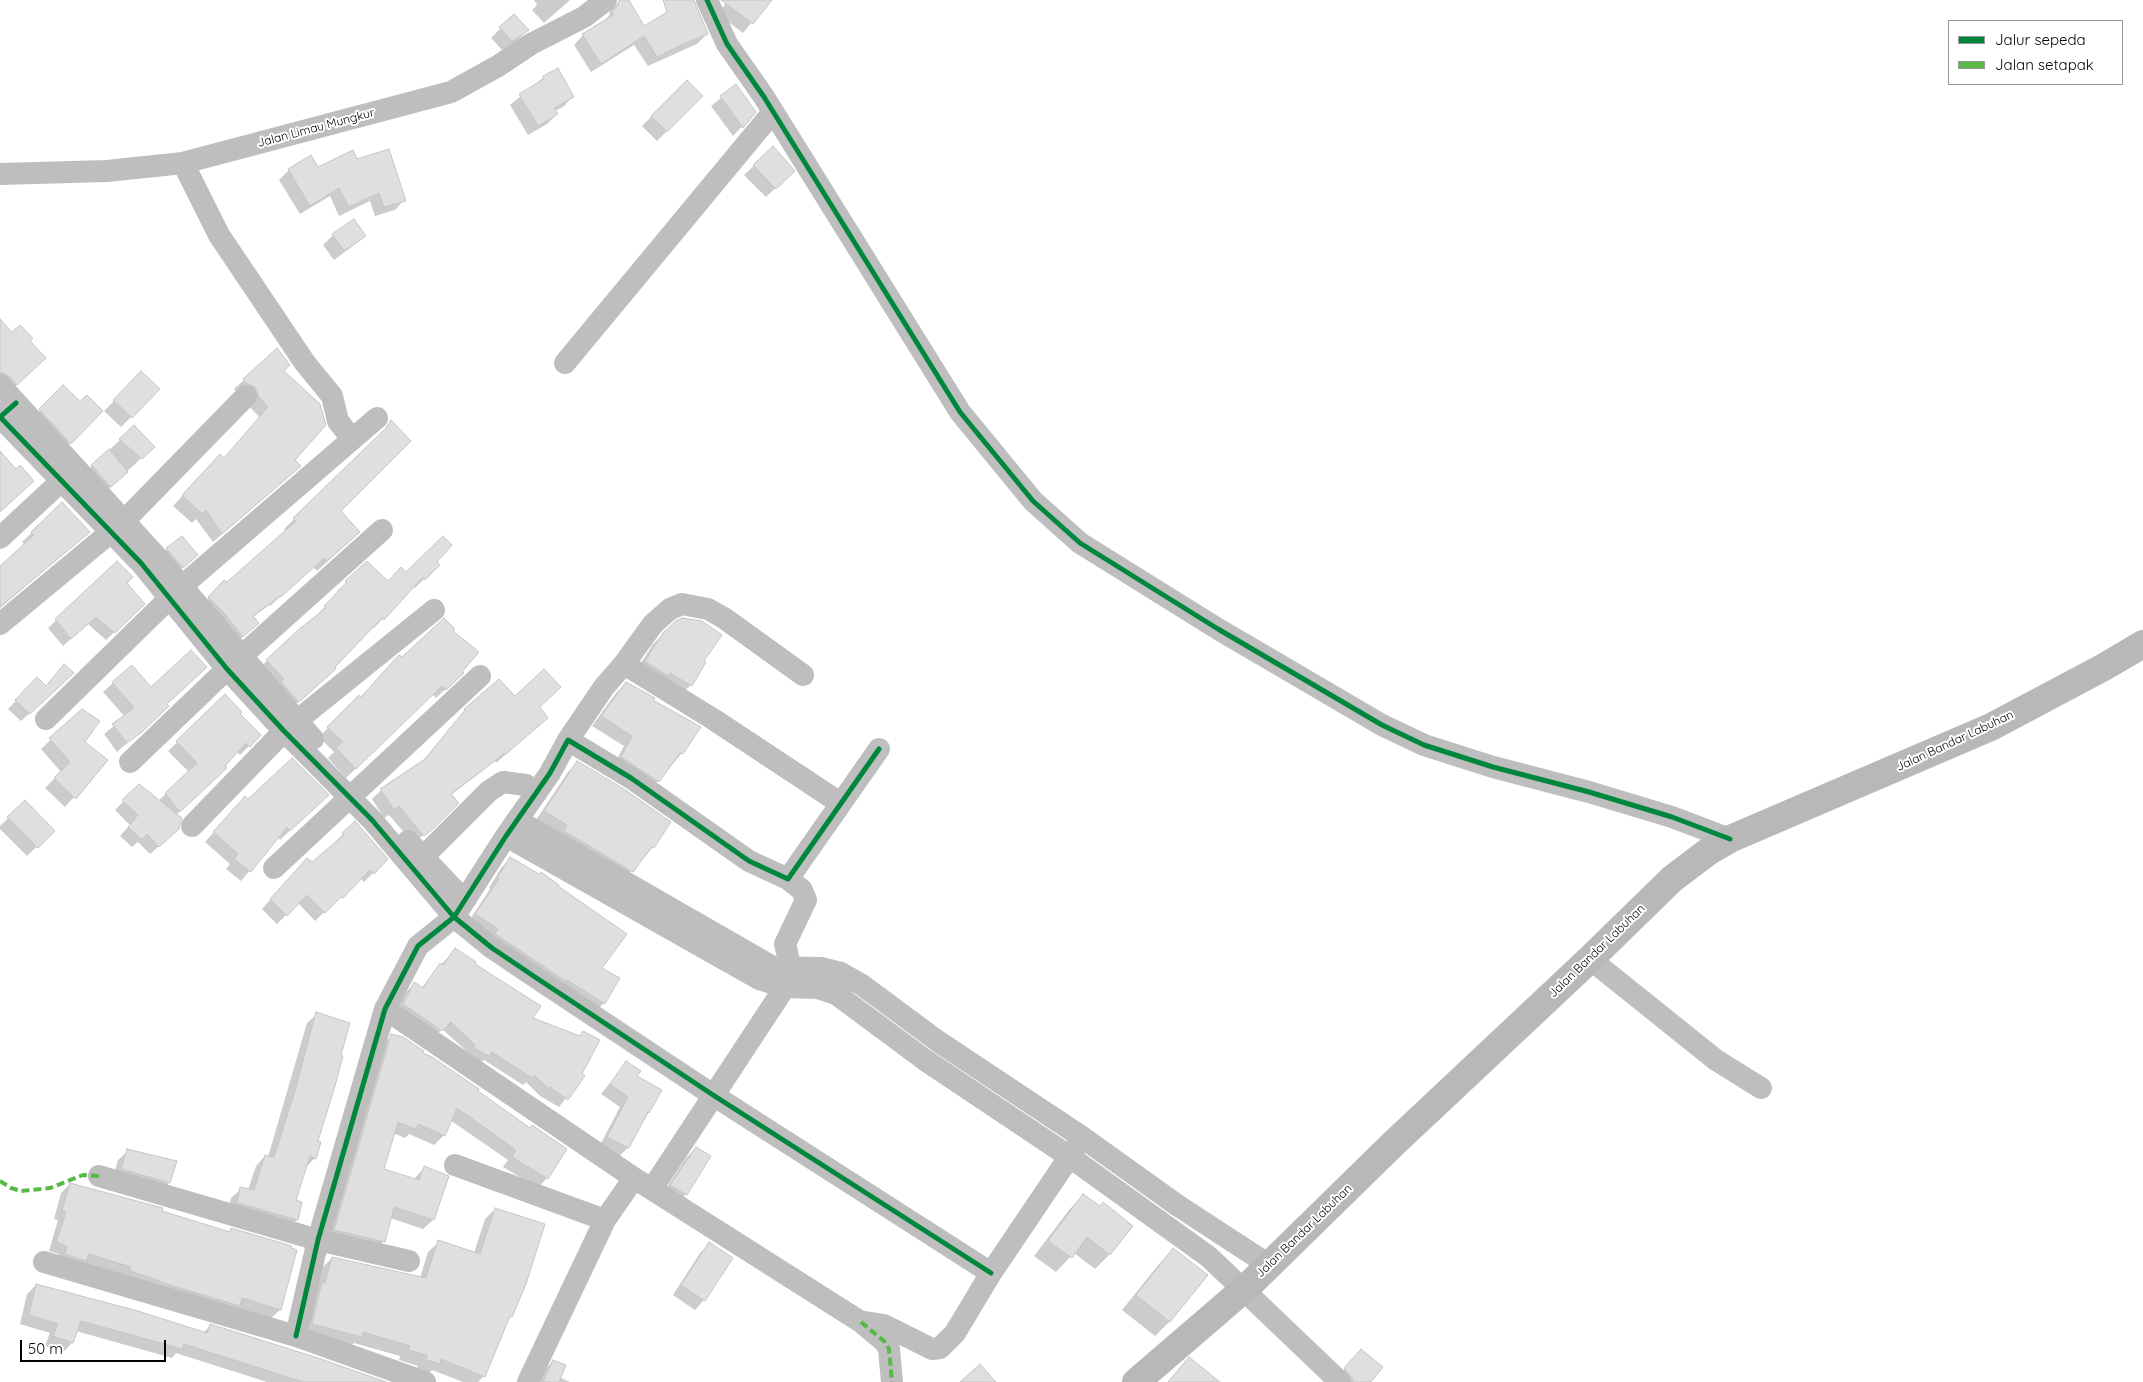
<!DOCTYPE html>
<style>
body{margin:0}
#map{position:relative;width:2143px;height:1382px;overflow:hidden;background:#fff;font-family:Quicksand,sans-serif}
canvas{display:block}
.legend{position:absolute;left:1948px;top:20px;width:175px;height:65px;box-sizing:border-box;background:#fff;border:1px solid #999;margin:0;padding:6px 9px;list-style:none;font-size:15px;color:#000}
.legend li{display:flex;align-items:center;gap:10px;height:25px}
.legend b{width:25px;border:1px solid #999}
.scale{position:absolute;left:20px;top:1340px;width:146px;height:22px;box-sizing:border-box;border:2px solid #000;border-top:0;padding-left:6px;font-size:15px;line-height:18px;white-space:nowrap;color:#000;-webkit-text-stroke:4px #fff;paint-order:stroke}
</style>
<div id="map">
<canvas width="2143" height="1382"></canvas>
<ul class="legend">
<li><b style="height:6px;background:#00873e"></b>Jalur sepeda</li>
<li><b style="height:6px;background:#58b947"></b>Jalan setapak</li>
</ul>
<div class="scale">50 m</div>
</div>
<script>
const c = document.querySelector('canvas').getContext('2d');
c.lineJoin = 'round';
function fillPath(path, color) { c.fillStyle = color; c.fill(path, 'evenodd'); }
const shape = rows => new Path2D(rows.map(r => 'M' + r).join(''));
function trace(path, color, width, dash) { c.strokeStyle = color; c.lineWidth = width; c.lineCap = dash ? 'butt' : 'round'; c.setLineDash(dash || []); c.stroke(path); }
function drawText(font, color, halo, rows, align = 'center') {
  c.font = font + ' Quicksand,sans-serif'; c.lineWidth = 4; c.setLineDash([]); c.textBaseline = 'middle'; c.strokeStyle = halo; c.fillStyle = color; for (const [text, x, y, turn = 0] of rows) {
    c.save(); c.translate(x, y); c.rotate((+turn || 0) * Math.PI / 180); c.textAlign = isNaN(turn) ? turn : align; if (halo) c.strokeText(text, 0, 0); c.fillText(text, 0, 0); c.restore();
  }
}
const shadow = shape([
 [534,0,570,0,544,23,532,10,537,5],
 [628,0,644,28,707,34,697,44,648,66,634,45,591,72,574,45,583,35,603,22,609,16,610,11,620,1],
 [728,0,770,0,743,33,718,14],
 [514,15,527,30,518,40,502,50,491,38],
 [544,77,572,97,563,107,555,111,557,114,547,124,528,135,510,105],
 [687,81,702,96,657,141,642,126],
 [736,86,755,112,733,136,711,106],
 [773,148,793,171,766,197,744,175],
 [311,157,317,168,357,161,404,200,395,210,375,216,370,201,339,216,330,196,300,214,279,180,289,170],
 [353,221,364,236,354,245,334,260,323,245,333,235],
 [0,321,12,334,28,341,34,368,6,395,0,388],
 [277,350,282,371,293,460,290,475,213,542,196,519,192,523,173,506,211,465,223,459,260,418,234,389],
 [142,373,159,389,121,427,104,411],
 [63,386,80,403,102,411,61,452,31,419],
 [391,422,340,511,349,542,317,571,313,567,270,606,269,605,253,617,247,633,232,646,199,608,224,582,227,584,287,532,284,529,376,439],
 [120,440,153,447,96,501,77,480],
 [62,504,88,532,0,608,0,568,25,545,22,542],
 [167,549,187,564,173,576,158,559],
 [117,563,125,583,143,604,106,640,88,624,63,646,48,628],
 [367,563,388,582,406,574,438,565,415,588,413,586,374,628,372,627,325,678,289,710,257,670,316,616,339,592,337,591],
 [451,632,453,682,436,698,432,694,346,778,328,758,334,752,319,737,359,697,360,698,402,659],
 [664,634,702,661,691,685,681,694,636,671,653,644],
 [64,666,65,681,21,721,8,709,37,679,45,687],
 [113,683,166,704,158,716,117,752,104,734,125,717,103,692],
 [626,684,651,701,682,753,649,791,613,767,624,746,592,726,616,693],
 [225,696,238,714,260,735,240,755,237,752,217,777,176,815,169,837,150,854,138,842,132,847,120,836,130,825,115,810,139,785,158,801,189,772,168,751],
 [515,698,538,708,547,718,496,763,495,761,451,795,447,812,414,844,389,815,384,818,372,799,381,790,422,762,465,710],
 [82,710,84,742,107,760,65,807,45,788,61,772,41,749],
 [578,763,653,847,623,880,536,820,568,772],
 [245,797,248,801,317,805,280,840,278,837,241,881,226,869,230,864,205,842],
 [25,802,53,831,27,856,0,829,0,826],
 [354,823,373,873,364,882,360,878,315,921,298,903,277,924,262,909,298,868,312,864,335,844,334,843],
 [511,858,600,969,604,1003,595,1012,467,924,490,889,489,888,501,868],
 [455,950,532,1019,579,1037,583,1032,581,1074,583,1076,559,1107,540,1096,526,1082,523,1085,484,1060,480,1063,442,1029,433,1039,395,1012,406,992,414,984,421,989,433,973],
 [317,1014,339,1056,316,1142,315,1158,306,1167,295,1201,301,1202,297,1220,287,1229,228,1212,231,1198,241,1189,248,1190,256,1166,265,1156,268,1157,307,1023],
 [392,1036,476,1092,547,1178,538,1188,503,1167,508,1160,450,1120,444,1135,434,1145,409,1134,405,1138,393,1133,383,1170,413,1180,424,1168,433,1220,423,1229,390,1218,384,1241,374,1251,326,1240,382,1046],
 [626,1063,636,1076,661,1091,628,1148,618,1157,599,1147,620,1107,601,1094],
 [696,1148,686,1194,677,1204,662,1195,686,1158],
 [128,1151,169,1183,160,1192,113,1178,118,1160],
 [70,1184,228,1232,231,1230,290,1249,280,1310,271,1318,57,1263,59,1254,49,1251,58,1220,54,1219,61,1193],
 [1083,1195,1132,1226,1109,1255,1095,1269,1074,1253,1056,1272,1034,1256,1069,1210],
 [495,1209,511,1316,506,1322,484,1376,478,1382,463,1382,432,1370,429,1373,416,1370,418,1366,399,1360,400,1356,354,1343,351,1346,303,1334,322,1268,332,1258,420,1278,428,1252,439,1242,474,1253,485,1219],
 [709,1244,704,1300,695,1310,673,1295,700,1253],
 [1174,1250,1206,1275,1169,1322,1155,1336,1122,1310,1159,1264],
 [36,1285,203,1333,210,1326,382,1382,267,1382,176,1353,172,1358,76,1331,72,1343,63,1352,45,1346,50,1333,20,1324,27,1294],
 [1352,1360,1369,1382,1339,1382,1336,1378],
 [553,1361,559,1377,570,1382,537,1382,541,1374]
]);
const building = shape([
 [619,0,629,0,644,26,667,12,663,0,694,0,708,34,681,45,657,57,644,36,601,64,582,34,613,15,612,12,618,5,619,0],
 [721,0,772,0,753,24,721,0],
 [514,14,529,30,512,41,499,27,514,14],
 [558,68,574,97,554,108,558,114,538,126,519,94,544,79,543,76,558,68],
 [687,80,703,96,667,132,651,116,687,80],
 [736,84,756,112,743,128,720,96,736,84],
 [773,146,795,171,776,189,753,165,773,146],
 [389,149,406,201,384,207,379,193,349,207,339,188,310,206,288,169,311,155,318,167,353,150,357,159,389,149],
 [354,219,366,236,344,251,332,234,354,219],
 [0,319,12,332,20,325,33,338,30,341,46,358,17,385,9,376,0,372,0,319],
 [277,348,290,365,284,371,320,404,326,425,295,460,301,466,222,534,206,510,202,514,182,495,220,454,224,458,268,407,259,397,255,387,246,383,243,379,277,348],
 [141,371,160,389,132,418,113,400,141,371],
 [63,385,80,401,87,395,103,411,71,444,39,409,63,385],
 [391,420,411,441,341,511,360,532,327,561,324,558,281,597,280,596,253,616,259,623,243,637,225,614,208,597,224,580,227,582,296,521,293,518,386,428,391,420],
 [134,425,155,447,142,459,119,439,134,425],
 [109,449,128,472,111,487,91,465,109,449],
 [0,451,16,469,20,465,34,481,0,512,0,451],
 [62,502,90,532,0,607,0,566,34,535,31,532,62,502],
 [182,536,198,555,183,568,166,548,182,536],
 [443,536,452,545,437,562,440,565,425,580,423,577,384,620,382,618,335,667,336,669,299,702,281,682,284,679,266,660,298,630,326,608,324,606,347,582,345,581,367,561,388,581,401,567,406,572,443,536],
 [117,561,133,577,127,583,145,604,115,633,96,617,71,639,55,619,117,561],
 [444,618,455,629,453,631,479,652,462,672,464,673,446,690,442,686,356,769,336,748,343,742,327,727,359,695,361,697,396,658,399,655,402,657,444,618],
 [683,618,702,621,722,635,704,661,706,662,692,686,670,673,668,676,645,661,663,633,677,620,683,618],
 [191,650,207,667,167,704,169,706,141,733,127,743,112,724,134,708,112,682,132,665,151,687,191,650],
 [64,664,74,673,30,714,15,700,37,677,46,686,64,664],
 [544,669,561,687,540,707,548,718,506,754,505,753,451,794,459,803,434,828,424,836,399,806,394,810,380,789,425,759,465,710,464,709,499,679,515,696,544,669],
 [626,682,655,698,653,700,701,727,683,754,680,753,659,782,621,757,632,736,601,716,626,682],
 [225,694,242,712,240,714,261,735,250,747,246,743,225,766,227,768,180,812,165,793,197,763,176,741,225,694],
 [82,709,100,721,85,742,108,760,76,799,54,778,70,762,49,738,82,709],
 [292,758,329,795,290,831,287,827,251,872,234,859,238,854,213,832,245,796,248,799,292,758],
 [577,761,624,789,671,822,654,848,652,847,633,872,564,831,567,825,544,811,577,761],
 [139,784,182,818,179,829,159,847,147,834,142,840,128,827,138,815,122,800,139,784],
 [25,800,55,831,38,848,7,817,25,800],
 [355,821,388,859,374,874,370,870,343,898,341,897,325,913,307,895,287,916,270,899,307,858,312,862,344,835,342,833,355,821],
 [510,857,539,874,541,872,559,885,558,886,627,934,602,968,620,978,605,1004,567,980,565,981,500,937,495,934,498,929,475,914,499,879,497,878,510,857],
 [455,948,476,962,475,964,541,1006,533,1018,580,1036,583,1031,600,1040,582,1074,585,1076,568,1100,550,1087,549,1089,534,1075,532,1078,492,1052,489,1056,474,1048,475,1045,451,1022,442,1031,403,1004,414,982,423,988,440,963,443,965,455,948],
 [316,1012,350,1023,341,1055,343,1056,335,1086,318,1141,321,1142,316,1159,310,1156,296,1200,302,1202,298,1220,237,1203,240,1187,254,1190,265,1155,274,1157,295,1091,316,1012],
 [391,1034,403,1037,424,1051,423,1053,432,1057,479,1089,478,1091,530,1128,532,1125,567,1149,548,1179,512,1157,516,1150,457,1108,445,1136,418,1124,416,1129,398,1122,384,1169,419,1180,424,1166,449,1176,434,1220,394,1207,385,1242,334,1230,391,1034],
 [626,1061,641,1071,637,1076,662,1090,649,1113,648,1112,629,1148,607,1137,628,1097,610,1084,626,1061],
 [696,1147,711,1156,687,1195,670,1185,696,1147],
 [127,1149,177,1161,170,1183,121,1169,127,1149],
 [70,1183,163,1208,162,1211,230,1232,231,1228,292,1246,291,1248,297,1250,281,1310,242,1298,240,1306,160,1282,160,1281,130,1271,131,1267,89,1254,86,1261,65,1254,67,1246,56,1242,66,1212,62,1211,70,1183],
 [1083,1194,1100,1206,1103,1202,1133,1226,1110,1255,1087,1237,1072,1258,1048,1241,1083,1194],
 [495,1208,545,1224,526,1284,512,1317,510,1316,485,1377,441,1359,440,1364,426,1360,427,1355,408,1350,410,1346,363,1332,362,1337,312,1324,322,1282,325,1283,332,1257,426,1278,438,1240,480,1254,495,1208],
 [709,1242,733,1258,705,1301,681,1285,709,1242],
 [1173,1248,1208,1275,1170,1322,1136,1295,1173,1248],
 [36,1284,138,1311,207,1333,210,1324,318,1358,386,1382,303,1382,184,1344,182,1349,81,1321,73,1343,53,1336,58,1324,29,1315,36,1284],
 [1361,1349,1383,1367,1371,1382,1353,1382,1352,1378,1344,1368,1361,1349],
 [1189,1357,1220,1382,1168,1382,1189,1357],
 [553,1360,566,1365,559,1382,543,1382,553,1360],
 [980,1364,996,1382,960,1382,980,1364]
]);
const minor = shape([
 [707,0,727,44,764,97,960,412,1033,501,1080,543,1218,629,1382,725,1424,745,1493,767,1589,792,1672,817,1730,839],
 [183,163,219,235,305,363,332,396,338,421,352,439],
 [0,174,107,171,183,163,451,92,498,66,531,44,584,17,606,0],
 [565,363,773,112],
 [0,385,155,555,313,739],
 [16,403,0,417,141,563,227,669,284,731,372,820,454,917,492,948,538,979,713,1095,991,1273],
 [0,538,71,472],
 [0,624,123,522,246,396],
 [624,664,653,624,670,609,682,604,708,609,724,618,803,675],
 [46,719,182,586,377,418],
 [568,740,604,687,624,664,713,719,840,803],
 [130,762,227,669,382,530],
 [517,820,773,967,821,968,841,973,862,985,939,1042,1082,1137,1177,1205,1269,1265],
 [192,826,284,731,434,610],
 [506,836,759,979,785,987,818,988,836,994,925,1060,1070,1157,1209,1257,1340,1382],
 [408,841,464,900],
 [423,857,489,791,503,782,526,785,537,792],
 [274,868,480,676],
 [1590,959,1716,1060,1761,1088],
 [385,1009,634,1178,861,1322,885,1342,889,1349,892,1382],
 [455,1165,605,1220,634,1178],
 [99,1176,318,1240,409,1261],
 [652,1189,785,987,791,969,785,944,806,900,802,890,788,879],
 [44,1262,296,1336,425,1382],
 [865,1322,884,1325,932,1349,940,1348,955,1333,991,1273,1078,1144],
 [296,1336,318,1240,385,1009,418,946,454,917,506,836,550,773,568,740,631,778,749,861,788,879,879,749],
 [528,1382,605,1220]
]);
const secondary = shape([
 [1136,1382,1250,1284,1392,1145,1590,959,1672,879,1709,851,1730,839,1991,727,2104,667,2143,644]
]);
const quiet = shape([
 [0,1181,11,1188,21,1191,50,1188,83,1175,99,1176],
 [861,1322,885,1342,889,1349,892,1382]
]);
const cycleway = shape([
 [707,0,727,44,764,97,960,412,1033,501,1080,543,1218,629,1382,725,1424,745,1493,767,1589,792,1672,817,1730,839],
 [16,403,0,417,141,563,227,669,284,731,372,820,454,917,492,948,538,979,713,1095,991,1273],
 [296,1336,318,1240,385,1009,418,946,454,917,506,836,550,773,568,740,631,778,749,861,788,879,879,749]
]);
const streetNames = [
 ["Jalan Limau Mungkur",316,128,-15],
 ["Jalan Bandar Labuhan",1955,741,-25],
 ["Jalan Bandar Labuhan",1597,951,-44],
 ["Jalan Bandar Labuhan",1304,1231,-44]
];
fillPath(shadow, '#0003');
fillPath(building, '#dfdfdf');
trace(building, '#c6c6c6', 1);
trace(minor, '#bebebe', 22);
trace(secondary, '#b8b8b8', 28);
trace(quiet, '#58b947', 4, [8, 4]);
trace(cycleway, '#00873e', 5);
drawText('12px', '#000', '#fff', streetNames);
</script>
